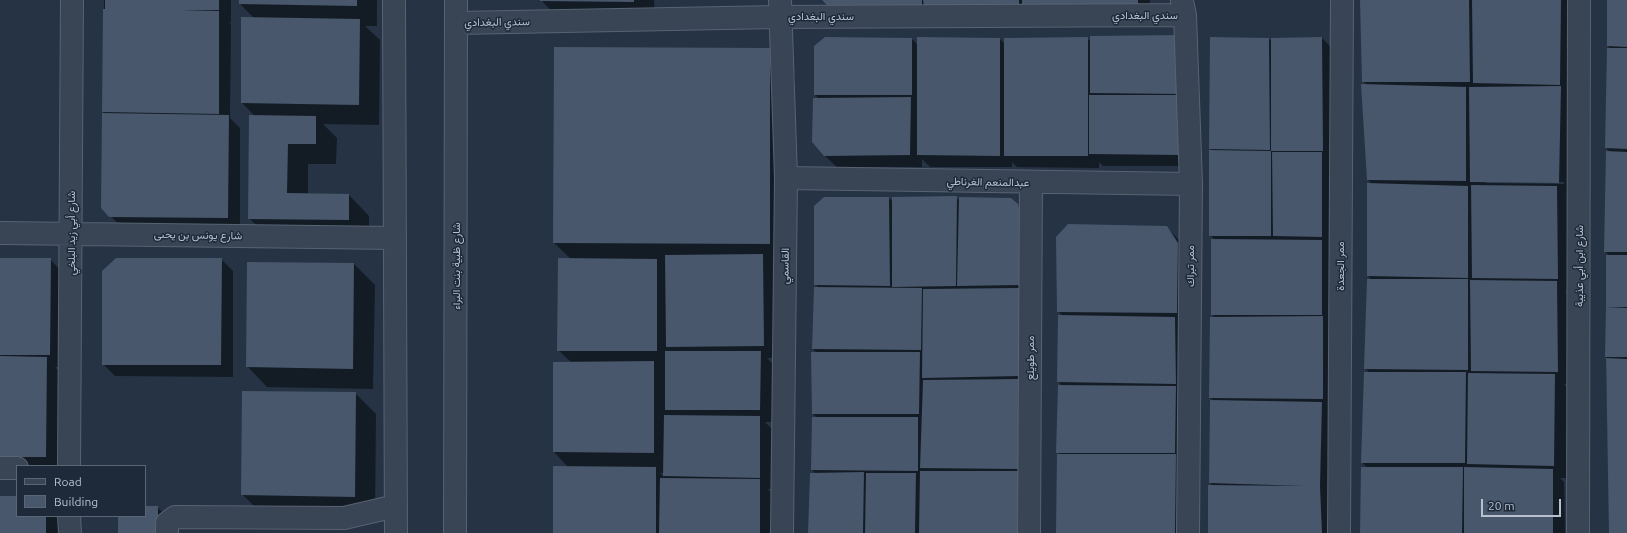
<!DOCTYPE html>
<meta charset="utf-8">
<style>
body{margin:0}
#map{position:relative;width:1627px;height:533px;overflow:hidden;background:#253345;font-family:Ubuntu,sans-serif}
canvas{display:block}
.legend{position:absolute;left:16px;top:465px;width:130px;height:52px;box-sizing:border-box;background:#1e2a3a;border:1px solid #5b6675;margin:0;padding:5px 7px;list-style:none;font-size:12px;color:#b7c0ce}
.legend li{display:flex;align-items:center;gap:8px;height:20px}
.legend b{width:20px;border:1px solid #5b6675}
.scale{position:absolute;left:1481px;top:499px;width:80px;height:18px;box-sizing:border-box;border:2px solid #b7c0ce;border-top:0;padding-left:5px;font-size:12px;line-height:14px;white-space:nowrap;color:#b7c0ce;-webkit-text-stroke:3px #1e2a3a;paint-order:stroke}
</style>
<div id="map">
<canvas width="1627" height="533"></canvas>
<ul class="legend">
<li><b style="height:5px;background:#394554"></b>Road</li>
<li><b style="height:11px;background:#48576c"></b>Building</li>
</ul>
<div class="scale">20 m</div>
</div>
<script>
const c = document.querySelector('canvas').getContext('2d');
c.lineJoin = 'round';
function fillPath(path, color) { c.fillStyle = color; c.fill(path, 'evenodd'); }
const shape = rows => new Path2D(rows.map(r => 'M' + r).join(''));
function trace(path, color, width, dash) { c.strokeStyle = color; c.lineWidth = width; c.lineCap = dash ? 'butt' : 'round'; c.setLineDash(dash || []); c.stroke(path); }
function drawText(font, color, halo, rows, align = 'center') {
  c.font = font + ' Ubuntu,Vazirmatn,sans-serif'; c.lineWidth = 3; c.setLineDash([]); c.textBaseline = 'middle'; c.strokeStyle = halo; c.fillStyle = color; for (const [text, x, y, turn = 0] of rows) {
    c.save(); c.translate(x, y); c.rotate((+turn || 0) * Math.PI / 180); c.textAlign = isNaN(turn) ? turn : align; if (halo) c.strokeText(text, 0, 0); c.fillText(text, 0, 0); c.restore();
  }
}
const shadow = shape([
 [104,0,231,0,231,22,229,22,231,24,230,118,240,128,240,230,122,228,102,207,105,114,103,112],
 [240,0,377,0,377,26,365,26,380,40,379,125,323,124,337,138,336,164,308,164,308,195,349,195,369,216,369,240,270,239,249,218,255,116,242,103,254,18,240,4],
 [541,0,654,0,655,22,562,22],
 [824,0,1150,0,1150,16,1035,17],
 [1361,0,1567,0,1572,5,1570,291,1565,291,1568,294,1569,384,1564,384,1567,387,1566,478,1560,478,1564,482,1565,533,1361,533,1367,468,1362,462,1370,373,1365,368,1372,280,1368,276,1372,184,1368,180,1368,86,1363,81],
 [1486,181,1564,182,1564,184,1486,183],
 [1608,0,1627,0,1627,533,1610,533,1606,357,1607,256,1609,256,1605,251,1610,152,1606,148,1610,49,1608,46],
 [1179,36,1191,166,1103,166,1099,162,1099,168,1017,167,1012,162,1012,167,930,167,922,159,922,167,837,167,824,155,819,99,815,95,912,39,918,45,1000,39,1005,44,1087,38,1091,42],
 [1211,38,1269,39,1272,42,1322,38,1334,50,1334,248,1329,248,1334,253,1333,533,1209,533,1214,486,1210,483,1214,401,1210,398,1215,318,1212,314,1215,240,1210,235,1213,151,1210,149],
 [555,48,770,49,795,74,795,268,775,358,767,358,773,364,772,422,765,422,772,429,772,489,768,489,771,493,772,533,553,533,569,468,554,452,554,362,571,362,558,350,571,259,554,243],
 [660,473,664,473,664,477],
 [956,197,960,201,1017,205,1030,218,1029,533,809,533,816,474,812,470,813,418,817,418,813,414,817,353,813,349,819,288,815,284,889,198,893,202],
 [1166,227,1178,239,1189,256,1187,533,1057,533,1060,455,1057,452,1062,386,1058,381,1063,316,1058,311],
 [0,259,50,259,62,272,62,367,55,367,58,370,58,466,0,468],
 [221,259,233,271,233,377,115,376,103,364],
 [248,263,354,264,375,285,373,389,267,387,247,366],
 [355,393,376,414,375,517,263,515,242,494],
 [0,497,17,497,17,516,58,516,58,533,0,533],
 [145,507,157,507,178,527,119,533,119,516,145,516]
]);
const building = shape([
 [105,0,219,0,219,10,180,10,219,11,219,114,102,112,103,9,105,9],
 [239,0,357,0,357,6,239,4],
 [540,0,634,0,634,2,540,1],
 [822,0,922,0,922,7,829,7],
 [923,0,1019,0,1019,6,924,6],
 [1022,0,1138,0,1138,5,1022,6],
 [1360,0,1469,0,1470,82,1362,82],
 [1472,0,1561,0,1560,85,1473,83],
 [1607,0,1627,0,1627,47,1607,46],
 [241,17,360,19,359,105,241,103],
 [1180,35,1180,94,1090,93,1090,36],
 [825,37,912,38,912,95,814,95,814,46],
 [917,37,1000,38,1000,156,917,155],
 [1088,37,1088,156,1004,156,1004,38],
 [1210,37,1269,38,1270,150,1209,149],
 [1322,37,1323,151,1271,151,1271,38],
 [554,47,770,48,770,244,553,243],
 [1607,48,1627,48,1627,149,1605,148],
 [1361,84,1466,87,1466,181,1367,180],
 [1561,86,1559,183,1470,182,1469,87],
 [1089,95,1180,95,1180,155,1089,154],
 [911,97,910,155,824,156,812,142,813,98],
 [102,113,229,115,228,218,109,217,101,208],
 [249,115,316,116,316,144,288,144,287,193,349,194,349,220,248,219],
 [1209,150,1271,151,1271,236,1209,236],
 [1606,151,1627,152,1627,252,1604,252],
 [1272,152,1322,152,1322,237,1273,236],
 [1367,183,1468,186,1468,278,1367,276],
 [1471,185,1557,186,1558,279,1472,278],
 [957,196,956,286,892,287,892,197],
 [824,197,889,197,890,286,814,285,814,206],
 [959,197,1011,198,1018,204,1022,217,1019,285,957,286],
 [1068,224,1167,226,1178,243,1177,313,1057,312,1056,237],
 [1211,239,1322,240,1322,315,1211,315],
 [763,254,764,346,666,347,665,255],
 [1606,255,1627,255,1627,307,1606,307],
 [0,258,51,258,50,355,0,355],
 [116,258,222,258,221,365,102,365,102,271],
 [558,258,657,259,657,351,557,351],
 [247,262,354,263,353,369,246,367],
 [1367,279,1468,279,1468,370,1364,369],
 [1470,280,1557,281,1558,372,1471,371],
 [814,287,922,288,921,350,812,349],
 [1019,288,1020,376,922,378,923,289],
 [1606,307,1627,308,1627,357,1605,357],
 [1058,315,1175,317,1176,384,1057,382],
 [1323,316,1323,399,1209,398,1210,317],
 [665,351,761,351,760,410,665,410],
 [811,352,920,352,919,414,812,414],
 [0,356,47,357,46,457,0,457],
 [1606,358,1627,359,1627,533,1609,533],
 [654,361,654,453,553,452,553,362],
 [1364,372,1466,372,1465,463,1361,463],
 [1468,373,1555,374,1554,466,1467,464],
 [1020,379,1019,469,920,468,923,380],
 [1058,385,1176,386,1175,453,1056,453],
 [242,391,356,392,355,497,241,495],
 [1210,400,1322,402,1320,486,1322,533,1208,533,1208,485,1305,486,1209,483],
 [664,415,760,416,760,478,663,476],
 [812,417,918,417,918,471,811,470],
 [1057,454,1176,454,1175,533,1056,533],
 [553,466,656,467,656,533,553,533],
 [1361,467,1463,467,1462,533,1360,533],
 [1464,467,1553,469,1553,533,1464,533],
 [920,471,1019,471,1017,533,919,533],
 [864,472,863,533,808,533,810,473],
 [866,473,916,473,915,533,865,533],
 [660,478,760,479,760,533,659,533],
 [0,496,17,496,17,516,46,516,46,533,0,533],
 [145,506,158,506,158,533,118,533,118,516,145,516]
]);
const minor = shape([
 [394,0,396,533],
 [780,0,786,178,782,533],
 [1182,1,1185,15,1191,184,1188,533],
 [457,23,779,17,1185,15],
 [786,178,1191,184],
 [0,233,395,238],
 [69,466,72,0],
 [0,468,17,468],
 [69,516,70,533],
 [167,533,167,523,175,517,344,518,396,506],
 [455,533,456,0],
 [1029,533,1031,182],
 [1339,533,1342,0],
 [1578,533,1579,0]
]);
const streetNames = [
 ["سندي البغدادي",1145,15],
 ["سندي البغدادي",821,16],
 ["سندي البغدادي",497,22,-1],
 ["عبدالمنعم الغرناطي",988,182,1],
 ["شارع أبي زيد البلخي",71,233,-90],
 ["شارع يونس بن يحىى",198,235,1],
 ["شارع ظبية بنت البراء",456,266,-90],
 ["القاسمي",785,266,-89],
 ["ممر تبراك",1190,266,-90],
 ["ممر الجعدة",1340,266,-90],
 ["شارع ابن أبي عذيبة",1579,266,-90],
 ["ممر طويلع",1030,358,-90]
];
fillPath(shadow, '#0007');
fillPath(building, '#48576c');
trace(minor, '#586372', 24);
trace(minor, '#394554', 22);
drawText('11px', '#b7c0ce', '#1e2a3a', streetNames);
</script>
